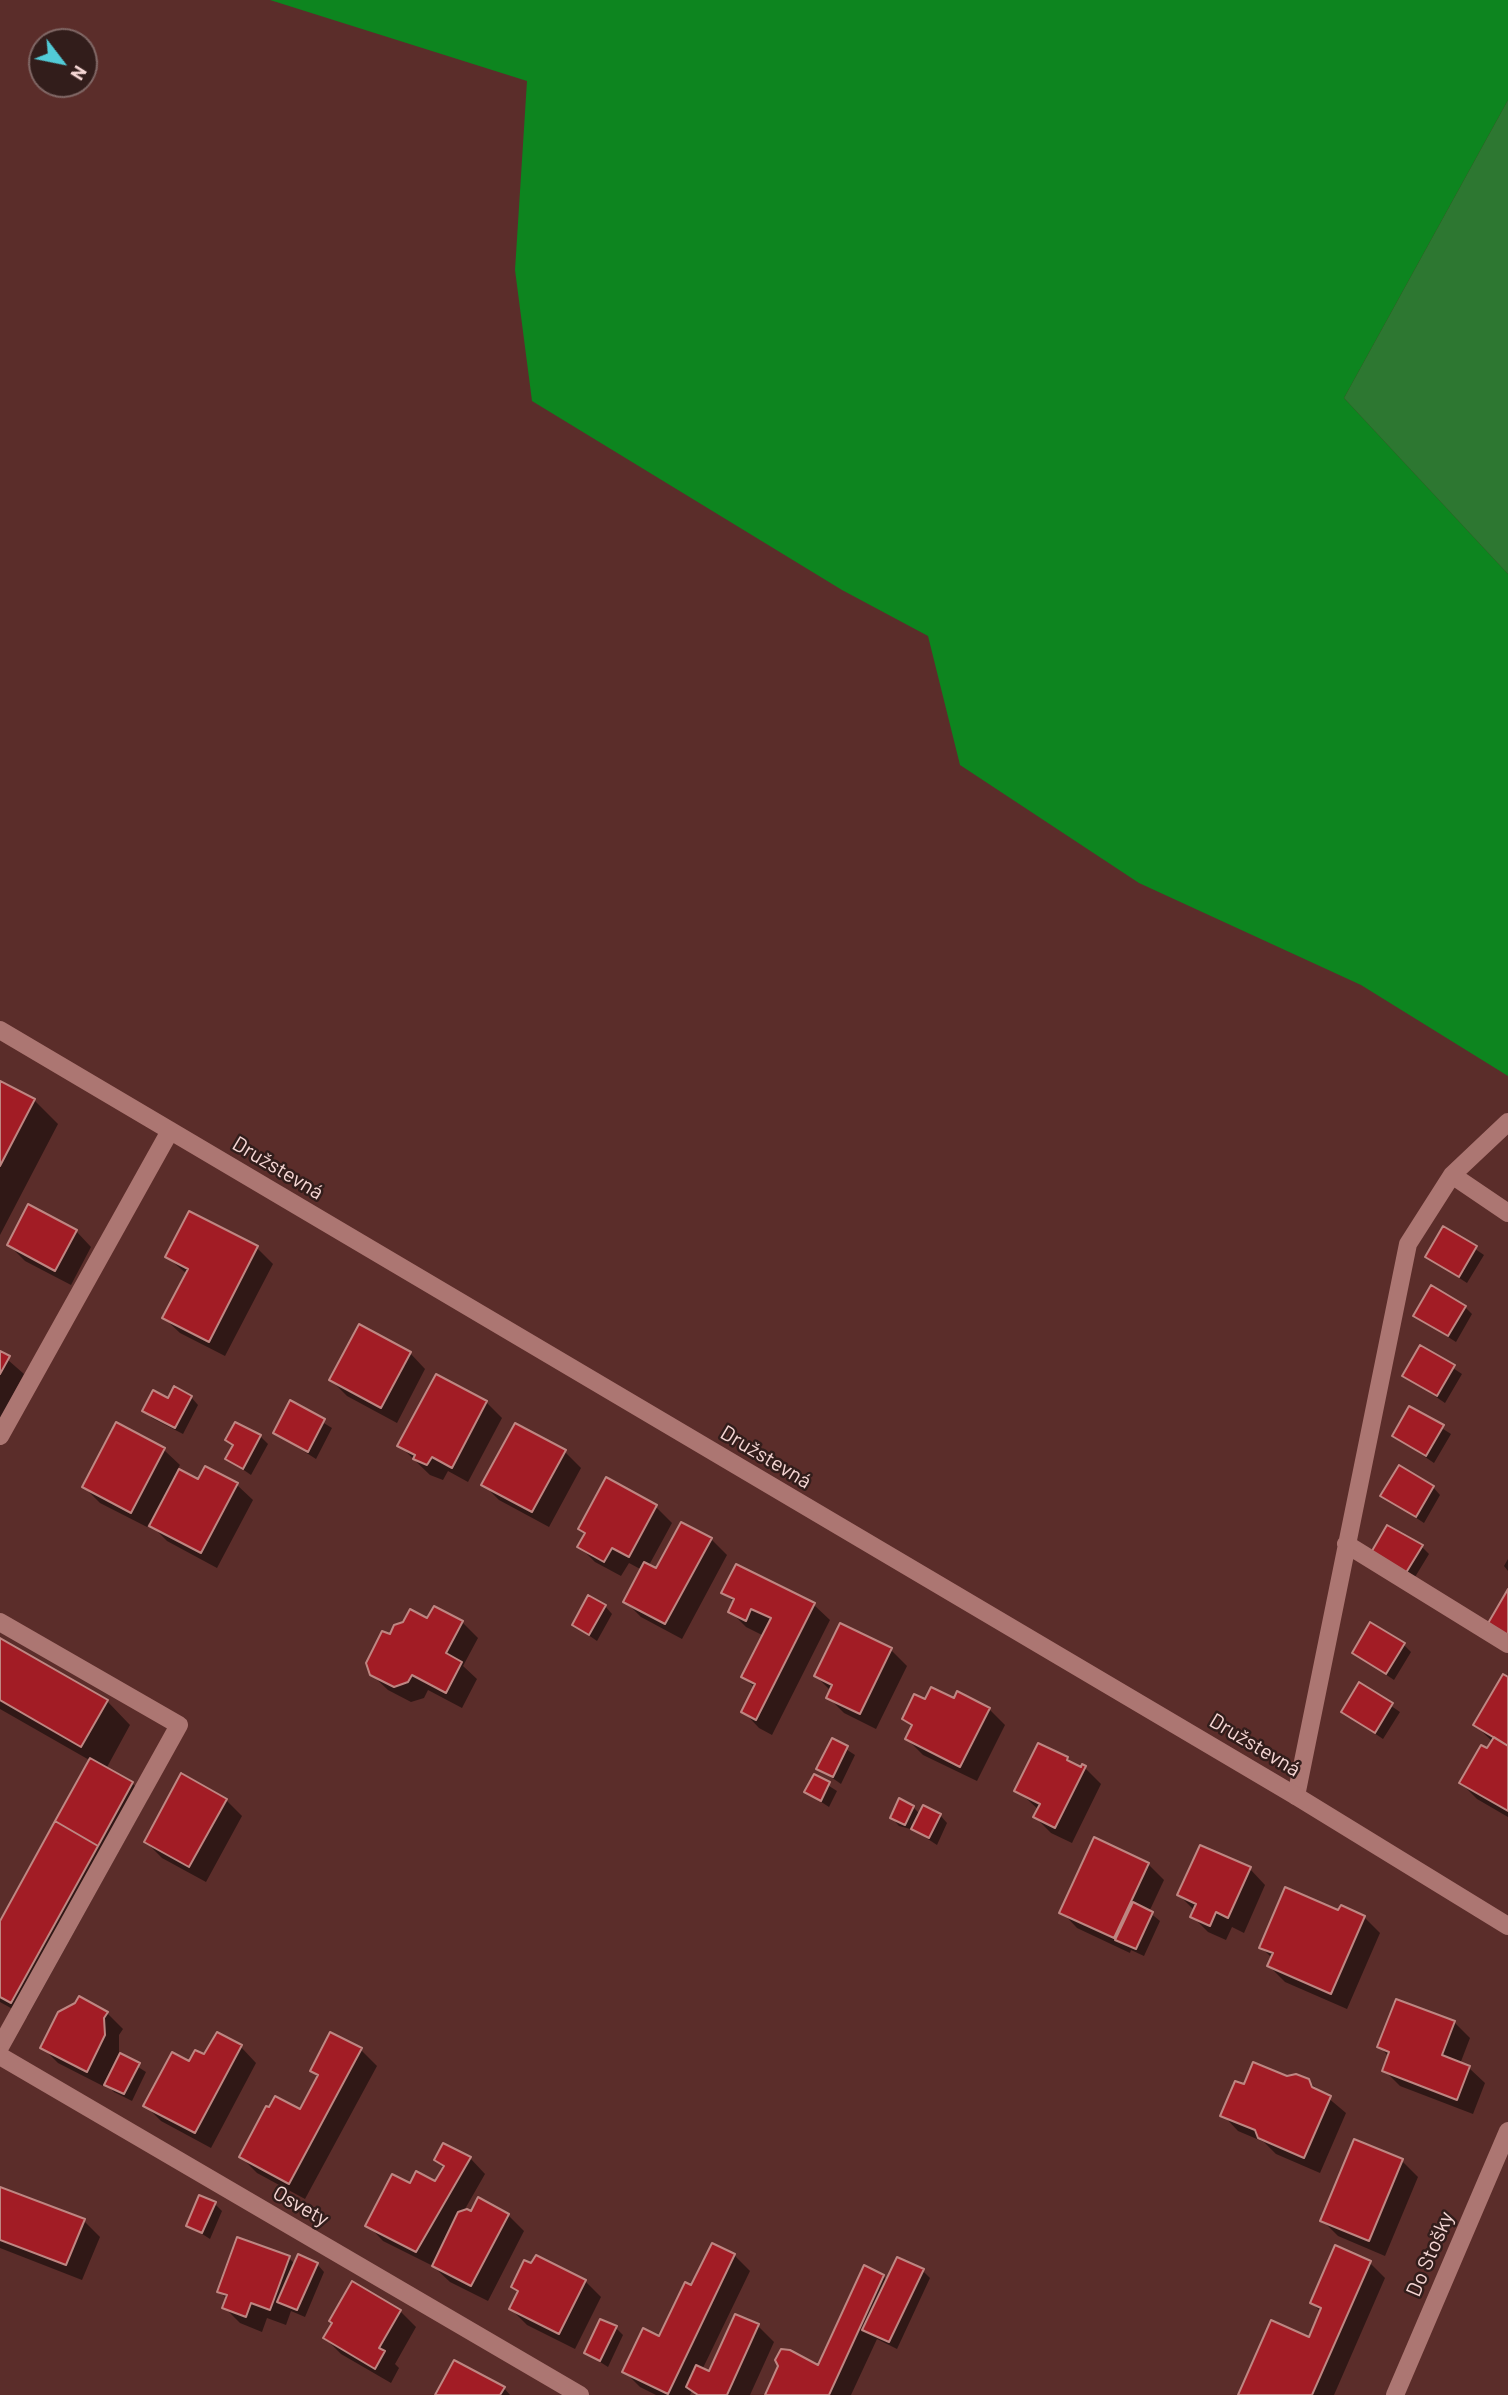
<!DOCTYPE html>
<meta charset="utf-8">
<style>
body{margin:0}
#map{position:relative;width:1508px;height:2395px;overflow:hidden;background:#5b2d2a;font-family:Barlow,sans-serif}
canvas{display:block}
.north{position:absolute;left:28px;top:28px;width:70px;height:70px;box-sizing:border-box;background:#321d1b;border:2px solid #806765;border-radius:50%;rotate:122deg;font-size:19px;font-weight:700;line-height:28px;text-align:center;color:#f5d6d4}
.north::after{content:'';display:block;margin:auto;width:24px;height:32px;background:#52cbd7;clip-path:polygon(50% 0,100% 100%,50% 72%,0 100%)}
</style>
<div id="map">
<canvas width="1508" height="2395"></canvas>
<div class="north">N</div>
</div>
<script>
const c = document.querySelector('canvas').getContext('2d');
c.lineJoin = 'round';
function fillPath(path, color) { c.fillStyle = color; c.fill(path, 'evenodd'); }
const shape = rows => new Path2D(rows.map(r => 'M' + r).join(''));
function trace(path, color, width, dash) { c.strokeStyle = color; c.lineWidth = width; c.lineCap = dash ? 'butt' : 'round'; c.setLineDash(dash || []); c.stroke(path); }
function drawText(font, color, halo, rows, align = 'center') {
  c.font = font + ' Barlow,sans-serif'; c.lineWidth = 5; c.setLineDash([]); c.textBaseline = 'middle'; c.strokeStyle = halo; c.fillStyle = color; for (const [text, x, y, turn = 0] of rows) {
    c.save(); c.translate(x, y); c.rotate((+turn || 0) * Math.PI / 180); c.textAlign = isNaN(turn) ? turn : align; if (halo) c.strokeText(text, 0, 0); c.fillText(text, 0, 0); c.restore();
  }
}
const green = shape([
 [1508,100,1508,574,1344,398]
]);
const forest = shape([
 [270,0,1508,0,1508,100,1344,398,1508,574,1508,1076,1361,985,1139,883,960,765,928,636,842,590,532,401,515,270,527,81]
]);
const shadow = shape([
 [0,1083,34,1100,58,1124,0,1235],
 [190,1213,257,1248,273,1264,225,1356,180,1333,164,1318,187,1274,167,1257],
 [1444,1228,1484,1255,1467,1283,1427,1257],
 [76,1231,91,1247,71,1285,25,1261,9,1245],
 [1465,1307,1472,1314,1456,1342,1415,1316],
 [1421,1347,1462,1374,1445,1403,1405,1376],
 [0,1353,24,1374,0,1419],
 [410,1353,425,1369,397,1423,347,1396,331,1380],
 [191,1397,198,1405,183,1434,152,1418,144,1411,168,1400],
 [486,1402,502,1418,468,1482,448,1471,443,1480,430,1475,400,1446],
 [291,1403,332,1428,316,1459,275,1433],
 [1410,1408,1451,1434,1434,1463,1394,1436],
 [260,1436,268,1444,251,1475,228,1459,234,1447,227,1440],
 [164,1450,180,1465,177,1470,199,1481,237,1485,253,1500,217,1568,167,1541,149,1523,147,1527,100,1503,84,1487],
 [565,1452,581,1468,549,1527,499,1500,484,1485],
 [606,1480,656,1507,672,1523,648,1567,656,1571,711,1539,727,1555,682,1639,641,1617,626,1602,642,1570,629,1563,621,1576,595,1562,580,1547,586,1535,580,1528],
 [1433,1487,1440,1495,1424,1523,1383,1496],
 [1421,1546,1429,1554,1412,1582,1379,1563],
 [1508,1559,1508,1571,1504,1566],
 [724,1592,814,1605,830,1620,772,1735,759,1728,744,1712,755,1688,744,1677,764,1636,746,1627,730,1611,734,1603],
 [605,1606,612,1614,597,1641,574,1625],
 [428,1620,462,1622,478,1638,463,1666,477,1679,462,1708,428,1690,424,1698,411,1702,388,1690,371,1674,391,1636],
 [0,1640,107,1701,130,1725,106,1769,132,1783,148,1799,27,2017,0,2002,0,1925,91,1761,0,1709],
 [1404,1645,1411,1652,1394,1680,1354,1653],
 [891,1650,907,1666,876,1729,844,1713,828,1697,831,1691,816,1676],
 [1508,1679,1508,1817,1477,1799,1461,1783,1493,1742,1475,1725],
 [1359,1684,1400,1712,1383,1739,1343,1712],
 [954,1700,989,1709,1005,1725,977,1781,923,1755,907,1739,913,1728,904,1719,926,1702],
 [832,1740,855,1755,841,1784,818,1768],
 [1067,1759,1074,1766,1085,1768,1101,1784,1072,1843,1051,1833,1035,1817,1039,1810,1017,1790],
 [815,1777,837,1791,829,1807,806,1792],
 [226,1800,242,1816,206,1882,162,1858,146,1842],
 [913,1807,920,1814,940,1815,947,1823,937,1845,914,1830,899,1826,892,1818],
 [1148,1864,1164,1880,1149,1912,1160,1921,1144,1956,1131,1950,1130,1953,1077,1928,1062,1912],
 [1250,1869,1265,1885,1244,1933,1232,1927,1226,1940,1208,1932,1192,1916,1195,1911,1179,1895],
 [1339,1912,1364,1917,1380,1933,1347,2009,1285,1982,1269,1966,1272,1958,1261,1947],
 [107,2013,123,2029,119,2035,119,2055,146,2072,132,2101,114,2092,105,2083,103,2086,58,2063,42,2047],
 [1454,2022,1470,2038,1460,2064,1469,2068,1485,2083,1473,2114,1400,2086,1384,2070,1389,2057,1380,2047],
 [241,2047,256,2063,211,2148,161,2121,145,2105,189,2063],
 [361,2050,377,2066,305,2199,257,2173,241,2157,270,2109,301,2111,319,2078,312,2071],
 [1287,2078,1308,2081,1346,2113,1320,2173,1276,2154,1264,2142,1238,2131,1223,2115,1245,2087],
 [470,2158,485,2174,465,2209,472,2214,508,2215,524,2231,488,2301,450,2282,433,2266,383,2241,368,2225,411,2186,436,2184,444,2169,436,2160],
 [1402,2161,1418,2177,1385,2256,1338,2236,1322,2220],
 [0,2189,84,2221,100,2237,82,2280,0,2248],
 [215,2204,222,2211,210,2239,188,2225],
 [734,2255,750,2271,702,2370,710,2374,758,2326,774,2342,750,2395,696,2395,692,2391,690,2395,656,2395,640,2387,624,2371,660,2338,692,2287],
 [289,2258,295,2264,317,2264,324,2272,305,2317,291,2311,286,2325,267,2318,262,2332,240,2323,224,2307,227,2299,219,2291],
 [1369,2262,1385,2278,1334,2395,1240,2395,1310,2339,1321,2312,1312,2303],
 [923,2271,930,2278,897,2349,877,2339,851,2395,767,2395,819,2368,883,2276,888,2281],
 [585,2281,601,2297,575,2349,527,2325,511,2309,519,2293,513,2287],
 [353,2284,400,2311,416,2327,395,2364,399,2368,391,2383,341,2354,325,2338],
 [616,2328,623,2335,608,2367,586,2353],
 [504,2388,510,2395,437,2395]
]);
const building = shape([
 [0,1081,35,1099,0,1166,0,1081],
 [28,1204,77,1230,55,1271,7,1245,28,1204],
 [189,1211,258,1246,209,1342,162,1318,188,1269,165,1257,189,1211],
 [1443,1226,1477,1246,1459,1277,1425,1257,1443,1226],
 [1431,1285,1466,1306,1448,1336,1413,1316,1431,1285],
 [359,1324,411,1352,381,1408,329,1380,359,1324],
 [1420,1345,1455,1365,1437,1396,1402,1376,1420,1345],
 [0,1351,10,1356,0,1374,0,1351],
 [436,1374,487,1401,452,1468,432,1457,427,1465,413,1459,415,1455,397,1446,436,1374],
 [174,1386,192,1396,175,1428,142,1411,153,1390,168,1398,174,1386],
 [290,1400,325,1419,308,1452,273,1433,290,1400],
 [1409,1406,1444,1425,1426,1456,1392,1436,1409,1406],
 [116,1422,165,1448,131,1513,82,1487,116,1422],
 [235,1422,261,1435,243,1469,225,1459,233,1445,225,1440,235,1422],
 [515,1423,566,1450,532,1512,481,1485,515,1423],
 [1399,1465,1434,1486,1416,1517,1380,1496,1399,1465],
 [205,1466,238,1483,201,1553,149,1526,179,1469,198,1479,205,1466],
 [606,1477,657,1505,629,1557,612,1548,604,1562,577,1547,585,1533,578,1529,606,1477],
 [681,1522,712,1538,665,1624,623,1602,644,1562,656,1568,681,1522],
 [1387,1525,1423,1545,1404,1576,1369,1556,1387,1525],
 [736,1564,815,1603,756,1720,741,1712,755,1684,741,1677,771,1618,751,1609,746,1621,728,1612,734,1599,721,1593,736,1564],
 [1508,1589,1508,1637,1487,1625,1508,1589],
 [588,1595,606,1605,589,1635,572,1625,588,1595],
 [434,1606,463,1621,446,1653,462,1662,446,1693,412,1675,408,1682,394,1687,370,1675,366,1663,382,1631,390,1634,394,1625,403,1622,410,1609,427,1618,434,1606],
 [1370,1622,1405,1643,1386,1674,1352,1653,1370,1622],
 [840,1623,892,1648,860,1714,826,1698,832,1685,814,1676,840,1623],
 [0,1638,108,1700,81,1747,0,1700,0,1638],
 [1503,1674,1508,1677,1508,1746,1473,1725,1503,1674],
 [1359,1682,1393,1703,1375,1733,1341,1712,1359,1682],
 [931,1687,954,1698,957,1691,990,1708,960,1767,905,1739,912,1725,902,1719,914,1694,925,1699,931,1687],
 [1494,1737,1508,1746,1508,1811,1459,1783,1481,1745,1487,1748,1494,1737],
 [832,1738,848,1746,833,1777,816,1769,832,1738],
 [1038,1743,1068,1757,1067,1760,1081,1767,1082,1764,1086,1766,1055,1828,1033,1817,1040,1804,1014,1791,1038,1743],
 [90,1758,133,1782,98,1846,55,1821,90,1758],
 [181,1773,227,1799,189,1867,144,1842,181,1773],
 [814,1774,830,1782,821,1801,804,1792,814,1774],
 [899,1798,914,1806,905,1825,890,1818,899,1798],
 [923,1805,941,1814,929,1838,911,1829,923,1805],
 [55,1821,98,1846,11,2003,0,1997,0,1921,55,1821],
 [1094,1837,1149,1863,1114,1938,1059,1913,1094,1837],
 [1200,1845,1251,1867,1228,1918,1216,1912,1210,1926,1190,1917,1196,1904,1177,1895,1200,1845],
 [1285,1887,1338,1910,1341,1905,1365,1916,1331,1994,1267,1966,1273,1953,1259,1948,1285,1887],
 [1133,1902,1153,1912,1136,1949,1115,1940,1133,1902],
 [79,1996,108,2012,104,2018,105,2035,87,2072,40,2048,58,2012,75,2003,79,1996],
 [1396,1999,1455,2021,1442,2055,1470,2066,1457,2100,1382,2071,1389,2052,1377,2047,1396,1999],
 [217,2032,242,2045,195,2133,143,2106,172,2052,189,2061,195,2050,204,2054,217,2032],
 [330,2032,362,2048,289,2184,239,2157,266,2106,269,2107,275,2096,300,2109,318,2075,310,2071,330,2032],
 [120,2053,140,2063,124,2094,104,2085,120,2053],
 [1253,2062,1287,2076,1296,2074,1309,2079,1312,2087,1331,2096,1304,2158,1258,2138,1255,2130,1220,2116,1235,2081,1244,2084,1253,2062],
 [1354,2139,1403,2159,1369,2241,1320,2221,1354,2139],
 [443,2143,471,2157,416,2252,365,2226,392,2174,410,2183,416,2171,435,2181,444,2166,434,2160,443,2143],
 [0,2187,85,2219,66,2265,0,2240,0,2187],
 [199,2195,216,2202,202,2233,186,2226,199,2195],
 [478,2197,509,2214,471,2286,432,2266,458,2212,467,2209,471,2211,478,2197],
 [237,2237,290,2256,270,2310,251,2303,246,2317,222,2308,227,2295,217,2292,237,2237],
 [712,2243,735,2254,668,2394,622,2372,643,2328,659,2336,685,2282,691,2285,712,2243],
 [1335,2245,1371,2261,1312,2395,1238,2395,1271,2320,1309,2337,1321,2308,1310,2303,1335,2245],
 [298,2254,318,2263,297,2310,277,2302,298,2254],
 [536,2255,586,2280,559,2334,509,2309,518,2291,511,2287,524,2260,531,2263,536,2255],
 [897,2257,924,2269,889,2342,862,2330,897,2257],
 [864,2265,884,2275,829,2395,765,2395,778,2366,775,2360,781,2349,790,2350,818,2365,864,2265],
 [352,2281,401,2310,379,2348,385,2351,375,2369,323,2338,332,2323,329,2321,352,2281],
 [735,2314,759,2324,727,2395,698,2395,686,2387,696,2365,709,2371,735,2314],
 [600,2319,617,2326,600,2361,584,2353,600,2319],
 [454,2360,505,2387,500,2395,435,2395,454,2360]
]);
const lane = shape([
 [1452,1175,1508,1213],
 [1346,1544,1508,1644],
 [0,1622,179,1725,0,2047],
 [1296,1796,1408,1244,1452,1175,1508,1122]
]);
const street = shape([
 [0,1030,1296,1796,1508,1926],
 [0,1436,170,1131],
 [0,2056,580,2395],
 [1395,2395,1508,2131]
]);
const streetNames = [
 ["Družstevná",278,1168,31],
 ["Družstevná",766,1457,31],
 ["Družstevná",1255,1745,31],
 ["Osvety",301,2206,30],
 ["Do Stošky",1430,2254,-67]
];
fillPath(green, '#2d7731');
fillPath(forest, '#0d851f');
fillPath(shadow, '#0007');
fillPath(building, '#a21c25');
trace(building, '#be8682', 2);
trace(lane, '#ac7672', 18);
trace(street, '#ac7672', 18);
drawText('21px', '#f5d6d4', '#321d1b', streetNames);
</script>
